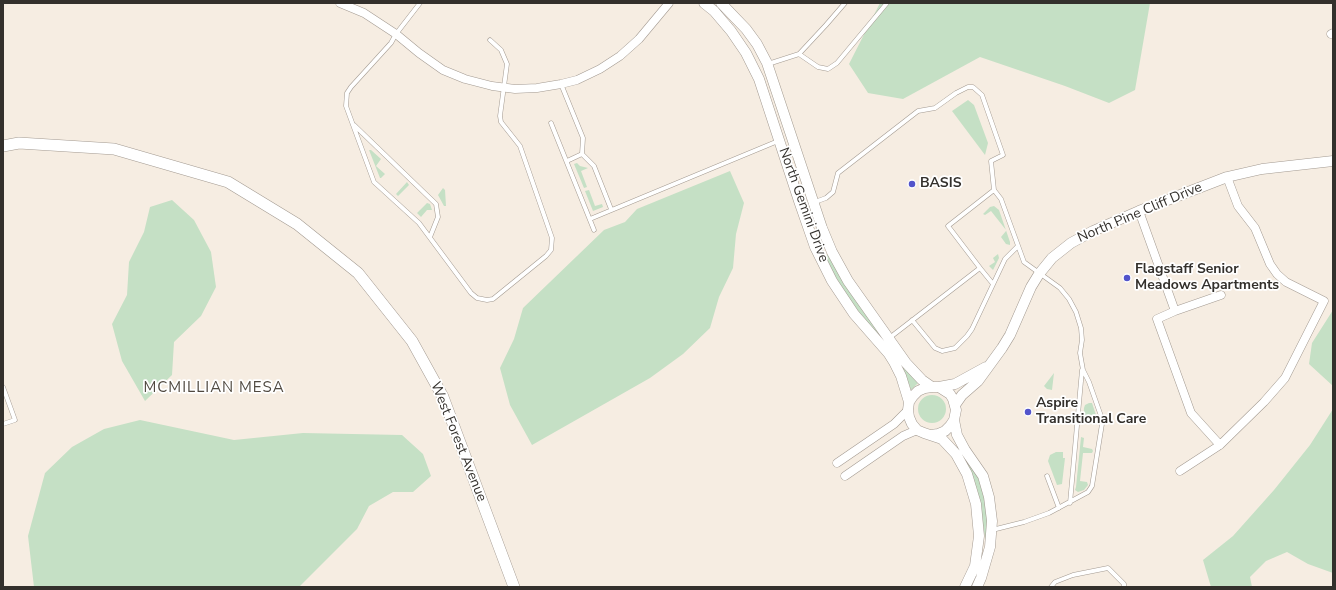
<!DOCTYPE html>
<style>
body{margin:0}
#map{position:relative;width:1336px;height:590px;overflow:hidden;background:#f6ede2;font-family:"Nunito Sans",sans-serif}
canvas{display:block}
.frame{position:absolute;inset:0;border:4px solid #33302c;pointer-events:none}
</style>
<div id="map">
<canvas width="1336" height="590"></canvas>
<div class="frame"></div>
</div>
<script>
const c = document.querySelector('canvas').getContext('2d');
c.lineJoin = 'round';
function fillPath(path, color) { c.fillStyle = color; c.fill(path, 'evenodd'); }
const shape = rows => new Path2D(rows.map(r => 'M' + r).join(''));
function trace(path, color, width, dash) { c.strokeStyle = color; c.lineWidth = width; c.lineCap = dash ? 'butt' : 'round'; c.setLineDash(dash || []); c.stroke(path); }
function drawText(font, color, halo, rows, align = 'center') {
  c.font = font + ' "Nunito Sans",sans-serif'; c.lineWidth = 3.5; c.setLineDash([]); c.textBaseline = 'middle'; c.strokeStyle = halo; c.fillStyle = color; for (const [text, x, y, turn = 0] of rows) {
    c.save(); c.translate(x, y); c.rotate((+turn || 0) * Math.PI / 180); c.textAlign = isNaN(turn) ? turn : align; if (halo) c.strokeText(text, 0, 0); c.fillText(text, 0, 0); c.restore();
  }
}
const green = shape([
 [880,3,1150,3,1135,90,1109,103,1065,86,980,57,903,99,868,93,849,64],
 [968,100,974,105,988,143,985,155,952,111],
 [369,150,371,150,381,159,376,166,385,174,381,178,380,178],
 [577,163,580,166,588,168,581,171,587,187,584,188,574,164],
 [730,171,744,203,736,234,733,268,719,297,710,328,683,354,650,378,532,445,510,405,500,368,514,339,523,308,604,230,625,222,637,209],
 [407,182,409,185,398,196,396,194],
 [443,188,445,190,446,206,444,206,438,195],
 [589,190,595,206,602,204,603,207,593,211,585,191],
 [172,200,194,220,211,252,216,287,201,316,174,342,172,375,145,401,122,361,112,324,127,295,129,262,144,232,150,207],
 [427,203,430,204,432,210,427,210,421,217,417,213],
 [994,206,999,210,1010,242,1010,245,1006,244,1001,237,1006,231,1006,230,991,211,985,215,983,214,990,207],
 [998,254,999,258,993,270,989,266,995,262,993,258],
 [827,255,829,256,918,383,911,390,902,366,895,355,849,301,824,256],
 [1333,310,1333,386,1309,364,1312,343],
 [1054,373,1052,390,1047,389,1044,386],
 '918 409a14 14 0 1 1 28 0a14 14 0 1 1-28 0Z',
 [1089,403,1092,403,1096,415,1087,415,1086,423,1083,423,1084,408,1085,405],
 [1333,409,1333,573,1308,564,1287,552,1266,561,1250,577,1252,587,1211,587,1203,560,1233,536,1274,490,1310,445],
 [140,420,234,440,303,433,402,435,423,454,431,476,413,492,393,492,369,506,357,529,299,587,34,587,28,536,45,473,72,447,104,429],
 [1081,437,1084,438,1083,447,1092,449,1093,451,1092,453,1083,453,1080,481,1087,482,1088,485,1084,490,1078,492,1075,490,1076,487],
 [958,447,975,468,989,509,986,543,977,490,970,470],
 [1056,452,1063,452,1063,458,1065,458,1062,484,1057,485,1048,461,1050,455]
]);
const service = shape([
 [420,3,396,34,391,43,351,87,347,93,346,106,374,182,419,223,471,293,477,298,487,300,493,299,546,256,551,250,552,238,520,146,501,122,500,116,507,64,501,50,490,40],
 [799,54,818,67,828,69,837,63,887,3],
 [768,64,799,54,826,25,845,3],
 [561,84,583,138,582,154,594,166,611,209],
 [551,123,594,230],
 [354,125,436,204,438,217,430,237],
 [567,161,582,154],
 [815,202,826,198,833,192,838,173,918,111,935,108,956,93,968,87,973,87,982,95,1003,155,991,161,994,190,1001,199,1024,262,1060,288,1069,299,1076,312,1081,328,1082,340,1080,353,1083,370,1089,382,1101,416,1102,424,1092,486,1088,492,1049,513,1024,522,992,530],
 [590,219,778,141],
 [980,268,993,284],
 [912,320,935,348,942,351,955,348,967,336,972,329,1005,259,1018,246],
 [888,339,980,268,948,226,994,190],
 [3,387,15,420,3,424],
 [1047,476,1059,508],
 [1070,503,1082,370],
 [1051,587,1055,582,1073,575,1108,568,1124,584,1124,587]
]);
const minor = shape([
 [340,3,364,13,396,34,419,53,443,70,465,79,492,86,515,89,537,88,561,84,577,80,600,69,620,56,639,39,669,3],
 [1331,34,1333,33],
 [1139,211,1175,311,1157,319,1191,413,1220,445],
 [1175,311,1221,295],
 [837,463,894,424,908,410],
 [1180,471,1220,445,1264,402,1285,378,1324,301,1286,282,1277,274,1270,264,1255,228,1238,206,1227,177],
 [845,476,903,436,917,430]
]);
const tertiary = shape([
 [704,3,714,11,731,31,746,53,759,79,799,201,815,247,832,281,854,314,889,354,894,362,901,376,909,402],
 [721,3,746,29,757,44,767,63,822,228,832,252,848,281,906,363,922,380,932,387],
 [939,387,955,384,986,367],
 [955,405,962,395,978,381,1002,348,1010,335,1031,287,1039,274,1052,258,1071,243,1093,231,1139,211,1227,177,1262,169,1333,161],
 [954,420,957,435,965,450,983,476,989,497,992,521,990,547,981,578,977,587],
 [931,435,938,434,945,431,950,426,954,420,956,410,953,399,950,394,939,387,932,387,925,388,918,391,913,396,909,402,908,410,909,417,912,424,917,430,924,433,942,439,956,454,967,474,976,504,979,536,975,566,965,587]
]);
const secondary = shape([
 [3,146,19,143,114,149,228,182,297,224,358,273,412,341,443,397,514,587]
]);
const markers = [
 [912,184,4,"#5254cb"],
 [1127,278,4,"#5254cb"],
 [1028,412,4,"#5254cb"]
];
const poiNames = [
 ["BASIS",920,184],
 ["Flagstaff Senior",1135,270],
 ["Meadows Apartments",1135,286],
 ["Aspire",1036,404],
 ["Transitional Care",1036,420]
];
const streetNames = [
 ["North Gemini Drive",803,205,70],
 ["North Pine Cliff Drive",1140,213,-23],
 ["West Forest Avenue",458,442,68]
];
const neighbourhoodNames = [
 ["MCMILLIAN MESA",214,388]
];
fillPath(green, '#c5e0c5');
trace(service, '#a39a91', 5);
trace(minor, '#a39a91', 9);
trace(tertiary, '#a39a91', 11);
trace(secondary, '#a39a91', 12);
trace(service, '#fff', 4);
trace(minor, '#fff', 8);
trace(tertiary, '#fff', 10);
trace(secondary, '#fff', 11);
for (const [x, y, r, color] of markers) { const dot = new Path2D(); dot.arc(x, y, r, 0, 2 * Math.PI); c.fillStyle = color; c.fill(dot); trace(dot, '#fff', 1.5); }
drawText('bold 14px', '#33302c', '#fff', poiNames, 'left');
drawText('14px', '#33302c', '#fff', streetNames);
c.letterSpacing = '1px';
drawText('15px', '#4f483f', '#fff', neighbourhoodNames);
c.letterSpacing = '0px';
</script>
